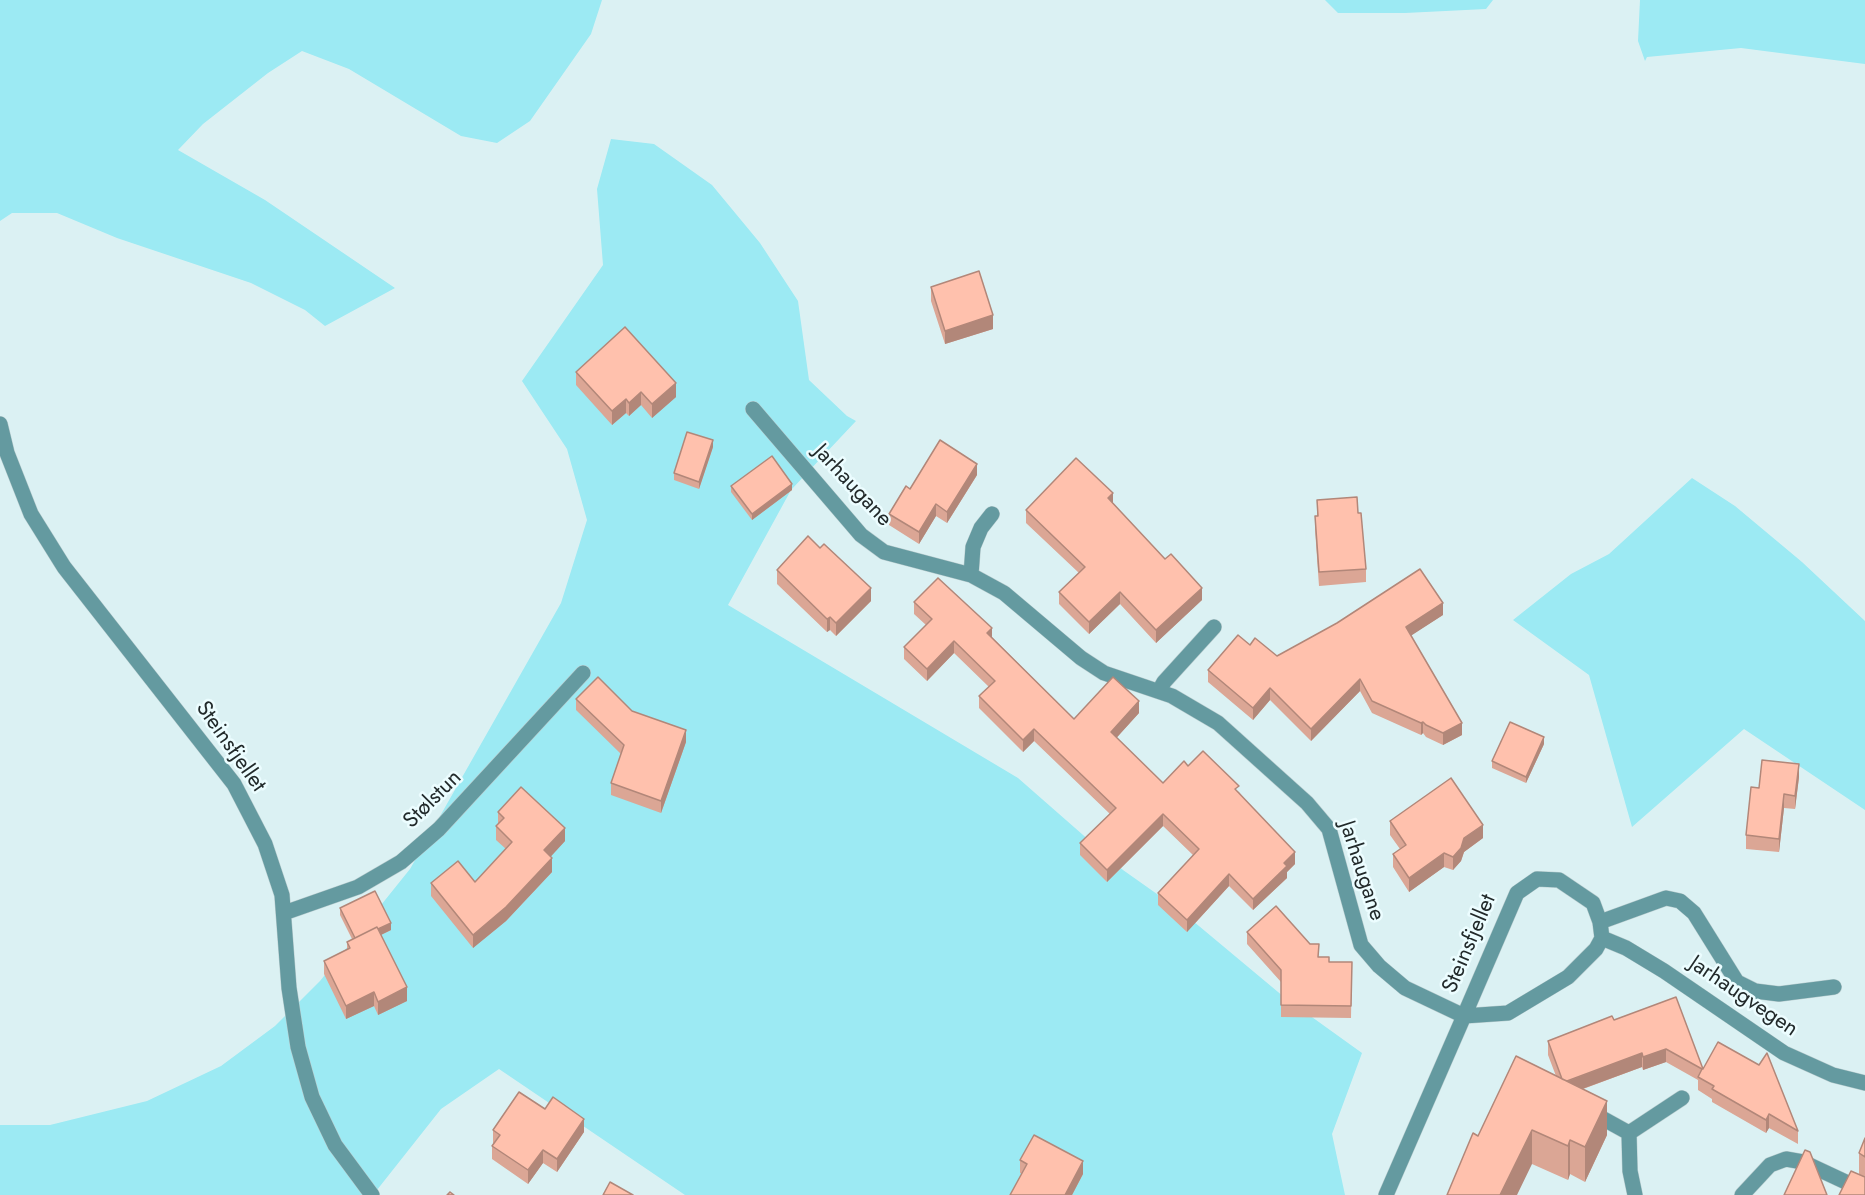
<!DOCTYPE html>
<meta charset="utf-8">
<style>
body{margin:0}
canvas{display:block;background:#dbf1f3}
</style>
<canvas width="1865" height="1195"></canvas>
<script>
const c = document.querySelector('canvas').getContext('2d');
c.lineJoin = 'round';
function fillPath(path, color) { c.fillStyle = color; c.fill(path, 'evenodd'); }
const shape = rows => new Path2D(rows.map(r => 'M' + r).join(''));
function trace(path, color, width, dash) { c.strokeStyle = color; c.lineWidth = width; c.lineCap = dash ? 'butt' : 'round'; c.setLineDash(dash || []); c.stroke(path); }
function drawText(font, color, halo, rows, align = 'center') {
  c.font = font + ' Jost,sans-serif'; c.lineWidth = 5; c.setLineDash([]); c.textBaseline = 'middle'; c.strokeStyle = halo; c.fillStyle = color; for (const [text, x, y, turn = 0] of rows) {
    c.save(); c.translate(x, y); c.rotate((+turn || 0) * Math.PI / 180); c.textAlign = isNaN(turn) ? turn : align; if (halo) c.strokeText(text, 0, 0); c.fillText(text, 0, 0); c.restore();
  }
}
const green = shape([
 [0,0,602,0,591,34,530,121,497,143,461,136,349,69,302,51,268,73,203,124,178,150,265,200,395,288,325,326,305,310,251,283,117,238,57,213,12,213,0,221],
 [1325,0,1493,0,1486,9,1405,13,1338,13],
 [1640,0,1865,0,1865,64,1741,48,1647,57,1645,61,1638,41],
 [611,139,654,144,712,185,760,243,798,301,809,380,847,416,856,421,791,490,728,605,1018,778,1123,870,1181,911,1284,997,1362,1053,1332,1134,1345,1195,685,1195,499,1069,441,1109,373,1195,0,1195,0,1125,50,1125,147,1101,221,1066,275,1026,320,981,410,869,561,603,587,520,567,449,522,381,603,265,597,189],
 [1692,478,1735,506,1802,562,1865,621,1865,810,1744,729,1632,827,1589,675,1513,620,1571,574,1609,554]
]);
const minor = shape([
 [753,409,861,535,884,552,971,575,1004,593,1081,658,1104,673,1172,696,1218,723,1307,803,1329,829,1361,945,1379,966,1405,988,1464,1016,1508,1013,1568,977,1596,949,1602,938,1600,922,1593,903,1559,880,1537,879,1517,893,1464,1016,1386,1195],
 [0,424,7,453,31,514,64,567,234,784,265,844,282,895,289,988,298,1047,312,1097,335,1145,372,1195],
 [971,575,973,547,981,528,992,514],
 [1159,691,1164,682,1214,627],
 [284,913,358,887,401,862,439,829,583,673],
 [1600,922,1666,898,1680,901,1694,913,1737,982,1755,991,1779,994,1834,987],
 [1602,938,1626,948,1664,971,1784,1053,1833,1075,1865,1083],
 [1591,1112,1629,1133,1630,1171,1635,1195],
 [1629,1133,1682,1098],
 [1742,1195,1770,1165,1786,1159,1803,1162,1865,1191]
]);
const wall = shape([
 [931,287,993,329,945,344,931,301],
 [576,372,676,397,652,418,641,405,629,416,626,413,612,425,576,385],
 [713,447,699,489,674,480,674,473],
 [977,475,947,523,936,516,919,544,889,525,889,514,910,489],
 [731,486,792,490,752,520,731,492],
 [1317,500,1358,513,1366,569,1366,582,1319,586,1315,529,1315,516,1317,516],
 [1113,503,1202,600,1156,643,1120,604,1089,634,1059,604,1059,592,1079,573,1026,523,1026,510],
 [777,570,871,601,836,636,830,630,827,632,777,584],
 [914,602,992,637,1074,719,1139,713,1116,738,1163,783,1188,766,1239,792,1295,864,1287,872,1287,878,1253,910,1229,886,1187,932,1158,905,1158,893,1193,855,1163,826,1107,882,1080,855,1080,843,1110,814,1034,741,1023,752,979,708,979,696,989,687,954,653,927,681,904,659,904,647,926,625,914,614],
 [1443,615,1411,635,1462,735,1443,745,1426,737,1423,733,1421,735,1372,713,1360,691,1311,741,1270,700,1253,720,1208,682,1208,670,1250,645,1277,656],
 [576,699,632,711,686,742,661,813,611,795,611,783,621,754,576,710],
 [1544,744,1526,783,1492,768,1492,761],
 [1799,777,1795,809,1784,808,1779,852,1746,849,1746,835,1759,788],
 [498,812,565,841,551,856,552,872,506,921,473,948,431,896,431,883,475,882,506,849,496,840,496,826,498,824],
 [1390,821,1483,838,1464,852,1461,861,1453,870,1444,867,1409,892,1393,867,1393,854,1400,849,1390,835],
 [340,908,391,930,381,935,407,1001,378,1015,374,1006,346,1019,324,974,324,961,347,949,347,942,352,939,340,915],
 [1247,932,1319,957,1329,962,1352,962,1351,1018,1281,1017,1281,982,1247,944],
 [1614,1020,1703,1069,1798,1131,1798,1144,1769,1128,1766,1133,1712,1102,1712,1099,1698,1090,1698,1080,1666,1062,1643,1070,1642,1067,1583,1089,1607,1135,1585,1182,1570,1174,1568,1180,1532,1164,1478,1136,1556,1076,1548,1055,1548,1041],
 [545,1109,584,1132,557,1172,543,1163,528,1184,492,1159,492,1146,493,1144,493,1130],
 [1865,1138,1865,1195,1859,1174,1859,1153],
 [1020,1160,1083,1174,1072,1195,1010,1195,1022,1174,1020,1173]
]);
const shadedWall = shape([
 [993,315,993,329,945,344,945,331],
 [676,383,676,397,652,418,652,404],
 [641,392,641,405,629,416,629,403],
 [626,399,626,413,612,425,612,411],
 [713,440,713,447,699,489,699,482],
 [977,464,977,475,947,523,947,512],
 [792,484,792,490,752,520,752,514],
 [1113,493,1113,505,1108,498],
 [936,504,936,516,919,544,919,532],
 [871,588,871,601,836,636,836,623],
 [1202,588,1202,600,1156,643,1156,630],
 [1120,592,1120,604,1089,634,1089,622],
 [1443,603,1443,615,1406,639,1406,627],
 [830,617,830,630,827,632,827,619],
 [992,628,992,640,987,633],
 [954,641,954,653,927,681,927,669],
 [1360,679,1360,691,1311,741,1311,729],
 [1270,688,1270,700,1253,720,1253,708],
 [1139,701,1139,713,1111,744,1111,732],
 [1423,722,1423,733,1421,735,1421,723],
 [1462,723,1462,735,1443,745,1443,733],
 [1034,729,1034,741,1023,752,1023,740],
 [686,730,686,742,661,813,661,801],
 [1544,737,1544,744,1526,783,1526,777],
 [1799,764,1799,777,1795,809,1795,796],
 [1784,794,1784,808,1779,852,1779,839],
 [1163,814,1163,826,1107,882,1107,870],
 [1483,825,1483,838,1464,852,1461,861,1453,870,1453,857,1464,838],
 [565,828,565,841,544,864,544,850],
 [1295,852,1295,864,1287,872,1287,878,1253,910,1253,899,1284,863],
 [1444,853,1444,867,1409,892,1409,878],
 [552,858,552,872,506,921,473,948,473,935],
 [1229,874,1229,886,1187,932,1187,920],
 [391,923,391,930,356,947,356,940],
 [407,987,407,1001,378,1015,378,1002],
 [374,992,374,1006,346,1019,346,1006],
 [1666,1049,1666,1062,1643,1070,1643,1057],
 [1642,1053,1642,1067,1563,1096,1563,1083],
 [1607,1101,1607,1135,1585,1182,1585,1147],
 [1769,1114,1769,1128,1766,1133,1766,1120],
 [584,1119,584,1132,557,1172,557,1159],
 [1532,1130,1532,1164,1517,1195,1500,1195],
 [1570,1140,1570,1174,1568,1180,1568,1146],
 [543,1150,543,1163,528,1184,528,1170],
 [1083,1161,1083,1174,1072,1195,1065,1195]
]);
const building = shape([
 [979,271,993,315,945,331,931,287,979,271],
 [625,327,676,383,652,404,641,392,629,403,626,399,612,411,576,372,625,327],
 [687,432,713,440,699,482,674,473,687,432],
 [940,440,977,464,947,512,936,504,919,532,889,514,906,486,910,489,940,440],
 [772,456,792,484,752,514,731,486,772,456],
 [1076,458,1113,493,1108,498,1165,559,1171,554,1202,588,1156,630,1120,592,1089,622,1059,592,1085,567,1026,510,1076,458],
 [1357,497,1358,513,1361,513,1366,569,1319,572,1315,516,1318,516,1317,500,1357,497],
 [808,536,820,548,824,544,871,588,836,623,830,617,827,619,777,570,808,536],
 [1420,569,1443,603,1406,627,1462,723,1443,733,1426,725,1423,722,1421,723,1372,701,1360,679,1311,729,1270,688,1253,708,1208,670,1238,635,1250,645,1255,638,1277,656,1337,623,1420,569],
 [938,578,992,628,987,633,1074,719,1113,677,1139,701,1111,732,1163,783,1184,761,1188,766,1203,751,1239,786,1235,789,1295,852,1284,863,1287,866,1253,899,1229,874,1187,920,1158,893,1199,849,1163,814,1107,870,1080,843,1116,808,1034,729,1023,740,979,696,995,681,954,641,927,669,904,647,932,619,914,602,938,578],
 [598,677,632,711,686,730,661,801,611,783,624,745,576,699,598,677],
 [1510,722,1544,737,1526,777,1492,761,1510,722],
 [1762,760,1799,764,1795,796,1784,794,1779,839,1746,835,1751,787,1759,788,1762,760],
 [1451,778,1483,825,1464,838,1461,848,1453,857,1444,853,1409,878,1393,854,1406,845,1390,821,1451,778],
 [521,787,565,828,544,850,552,858,506,907,473,935,431,883,458,861,475,882,512,842,496,826,504,818,498,812,521,787],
 [375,891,391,923,378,929,377,927,355,938,340,908,375,891],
 [1276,906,1310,944,1319,944,1318,957,1329,957,1329,962,1352,962,1351,1006,1281,1005,1281,970,1247,932,1276,906],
 [377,927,407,987,378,1002,374,992,346,1006,324,961,350,948,347,942,377,927],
 [1676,997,1703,1069,1718,1042,1759,1065,1767,1053,1798,1131,1769,1114,1766,1120,1712,1089,1714,1086,1698,1077,1702,1069,1666,1049,1643,1057,1642,1053,1567,1081,1562,1079,1548,1041,1612,1016,1614,1020,1676,997],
 [1516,1056,1607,1101,1585,1147,1570,1140,1568,1146,1532,1130,1500,1195,1447,1195,1473,1133,1478,1136,1516,1056],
 [519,1092,545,1109,553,1097,584,1119,557,1159,543,1150,528,1170,492,1146,500,1135,493,1130,519,1092],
 [1034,1135,1083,1161,1065,1195,1010,1195,1027,1164,1020,1160,1034,1135],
 [1865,1138,1865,1157,1859,1153,1865,1138],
 [1805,1150,1810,1152,1827,1195,1784,1195,1805,1150],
 [1851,1171,1865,1177,1865,1195,1839,1195,1851,1171],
 [610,1182,633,1195,603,1195,610,1182],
 [450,1192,454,1195,447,1195,450,1192]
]);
const streetNames = [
 ["Jarhaugane",852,486,47],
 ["Steinsfjellet",230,747,55],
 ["Stølstun",433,800,-45],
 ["Jarhaugane",1361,871,72],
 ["Steinsfjellet",1470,944,-67],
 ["Jarhaugvegen",1743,997,34]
];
fillPath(green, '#9ceaf3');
trace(minor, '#bacdcf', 16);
trace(minor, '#649aa0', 15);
fillPath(wall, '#dba695');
fillPath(shadedWall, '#b28779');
fillPath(building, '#ffc1ad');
trace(building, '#b28779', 1.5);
drawText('22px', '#222a2b', '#ecfdff', streetNames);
</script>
